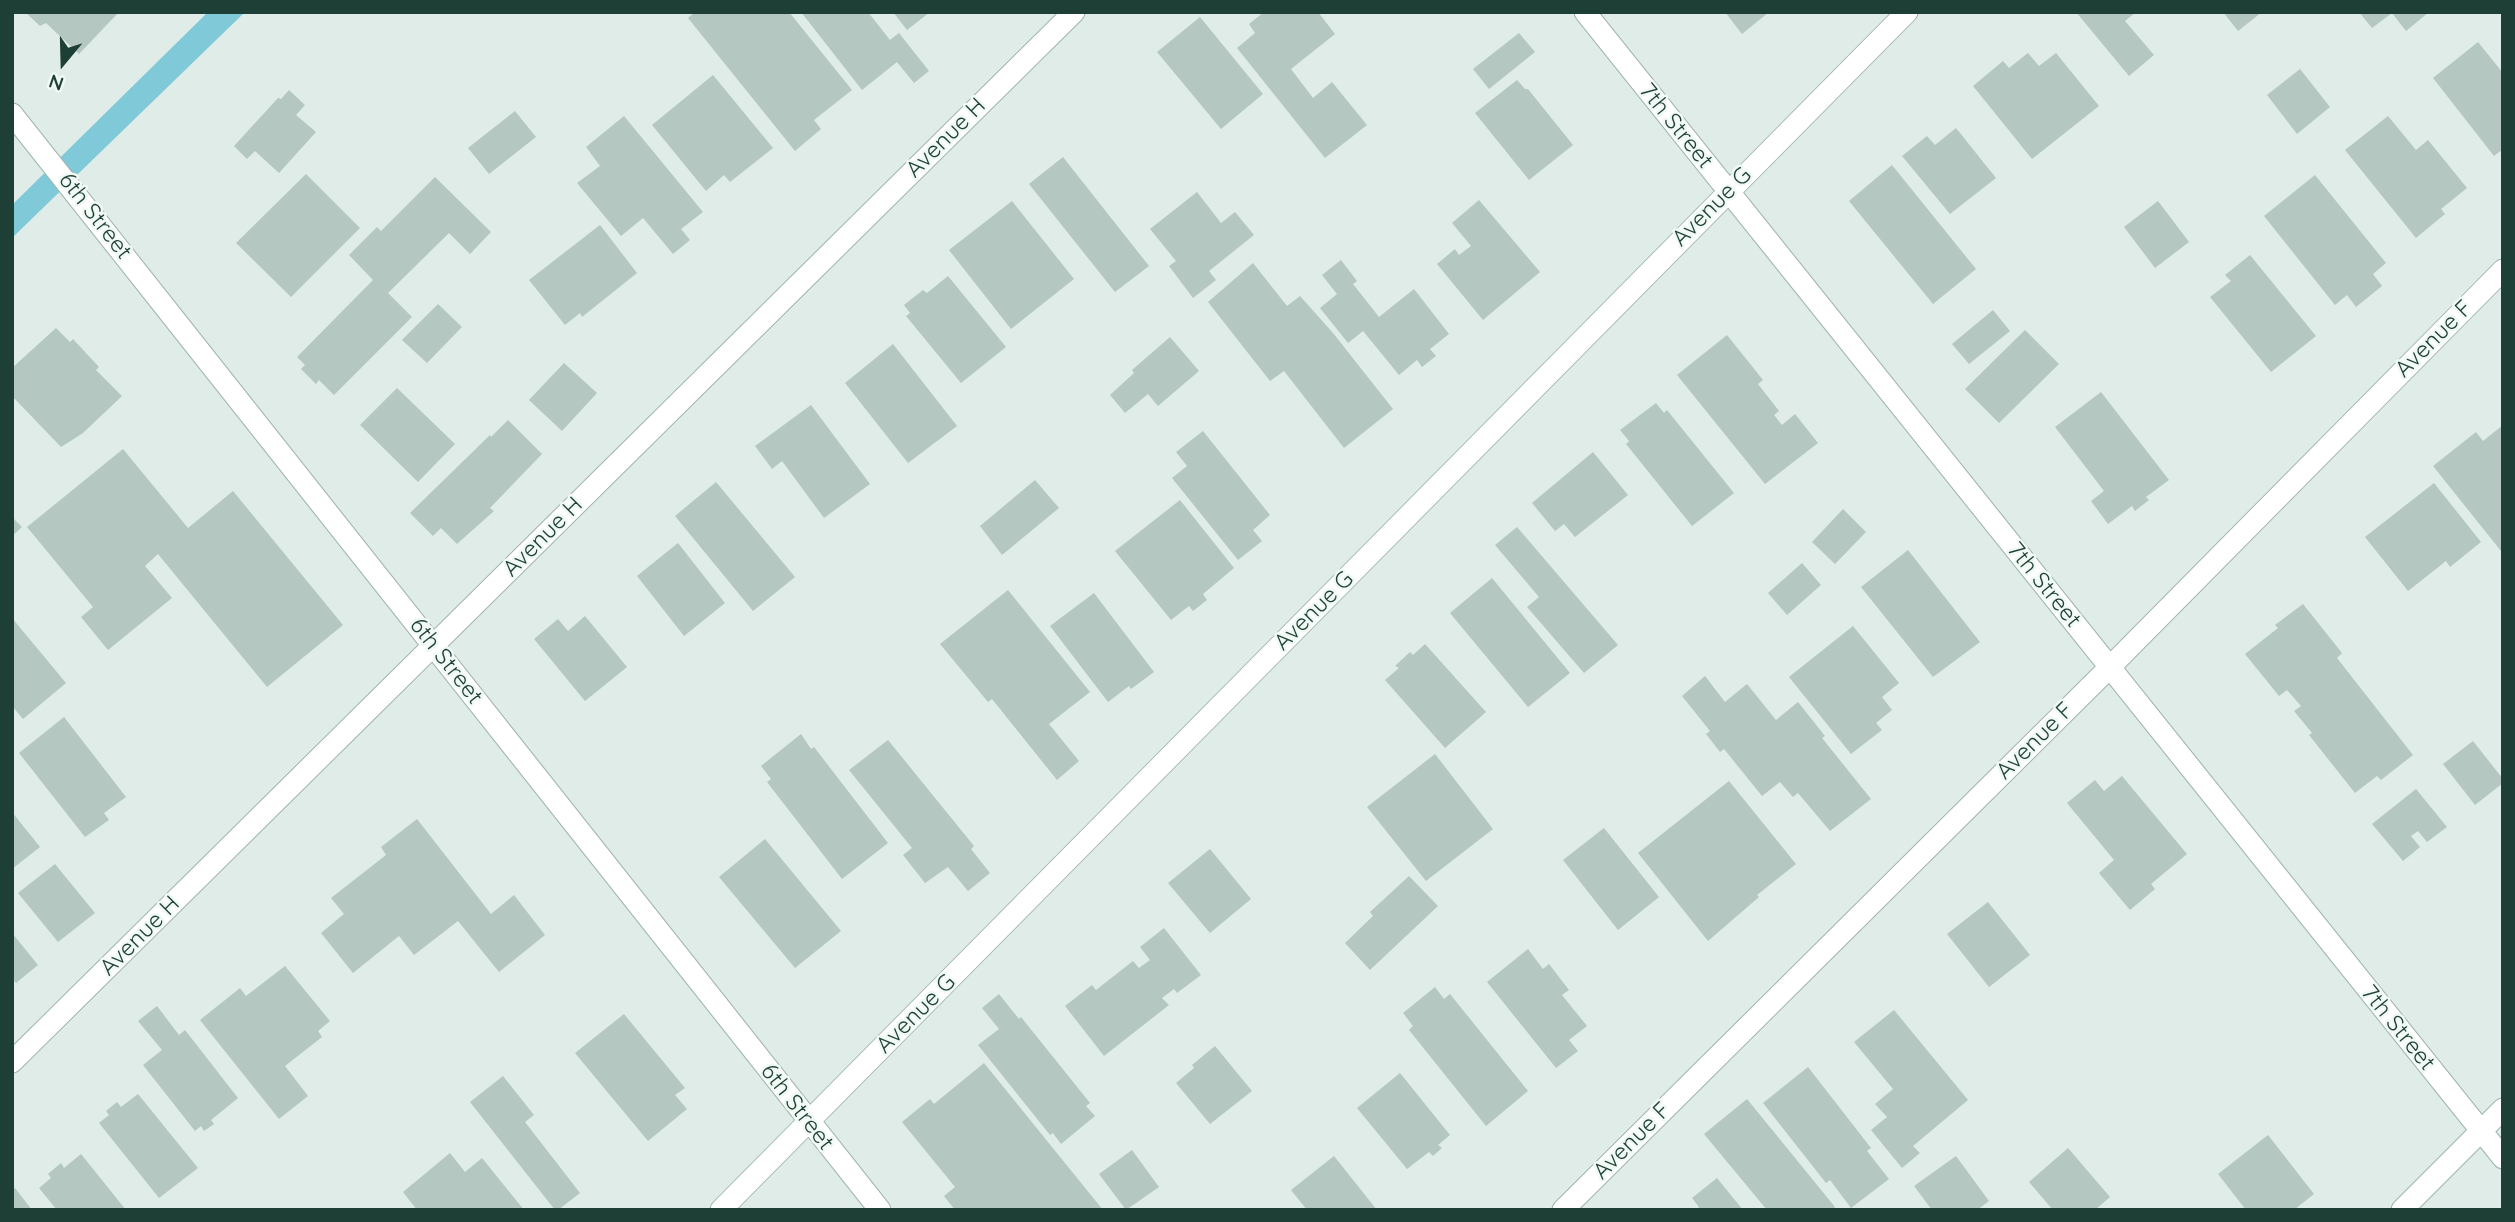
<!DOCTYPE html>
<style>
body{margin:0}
#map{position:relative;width:2515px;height:1222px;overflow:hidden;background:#dfece7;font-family:Quicksand,sans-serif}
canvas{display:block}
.frame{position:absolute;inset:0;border:14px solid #1e3f36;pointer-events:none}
.north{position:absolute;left:28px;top:28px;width:70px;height:70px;-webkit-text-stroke:5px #f0f9f4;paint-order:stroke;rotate:199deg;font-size:19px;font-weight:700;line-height:28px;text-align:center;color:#1e3f36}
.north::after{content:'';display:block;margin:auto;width:24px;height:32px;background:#1e3f36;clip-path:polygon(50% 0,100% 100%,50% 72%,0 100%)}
</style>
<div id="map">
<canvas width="2515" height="1222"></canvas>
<div class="frame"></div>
<div class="north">N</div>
</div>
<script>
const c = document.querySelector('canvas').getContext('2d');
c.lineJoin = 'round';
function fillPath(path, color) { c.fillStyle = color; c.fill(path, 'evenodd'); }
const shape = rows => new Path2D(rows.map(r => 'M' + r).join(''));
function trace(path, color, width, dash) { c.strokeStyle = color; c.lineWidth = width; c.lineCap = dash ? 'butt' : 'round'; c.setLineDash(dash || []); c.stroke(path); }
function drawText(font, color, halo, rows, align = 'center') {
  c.font = font + ' Quicksand,sans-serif'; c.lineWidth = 5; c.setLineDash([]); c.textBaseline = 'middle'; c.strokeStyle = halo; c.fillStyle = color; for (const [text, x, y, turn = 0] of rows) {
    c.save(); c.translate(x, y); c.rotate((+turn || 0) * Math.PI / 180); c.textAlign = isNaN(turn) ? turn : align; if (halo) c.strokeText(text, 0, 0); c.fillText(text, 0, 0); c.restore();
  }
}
const water = shape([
 [208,12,245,12,12,238,12,205]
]);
const building = shape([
 [25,12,119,12,79,54,46,23,40,26],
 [695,12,789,12,852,90,814,120,821,129,795,151,688,18],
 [801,12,868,12,890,40,899,33,929,71,914,83,897,62,862,90],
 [893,12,930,12,907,30],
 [1264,12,1318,12,1335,34,1291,69,1313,98,1332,82,1367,125,1325,158,1237,48,1255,33,1249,24],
 [1725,12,1769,12,1742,34],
 [2076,12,2136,12,2125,21,2154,55,2129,76],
 [2223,12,2262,12,2238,31],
 [2359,12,2429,12,2406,31,2392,13,2372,28],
 [1200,17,1263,94,1221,129,1157,52],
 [1519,33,1535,52,1489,89,1473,69],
 [2478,42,2503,73,2503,149,2494,156,2433,78],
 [2028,53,2039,66,2056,53,2099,106,2032,159,1973,86,2003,61,2009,68],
 [2300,69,2330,107,2297,134,2267,95],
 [713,75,773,148,730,182,724,175,706,191,652,125],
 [1517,80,1525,89,1528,89,1573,145,1529,180,1475,113],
 [289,90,305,105,296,115,316,132,279,173,255,151,247,159,234,146,278,98,281,99],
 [515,111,536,137,489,174,468,148],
 [624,116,703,212,681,229,690,240,673,254,643,218,621,236,577,183,600,166,586,147],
 [2388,116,2416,150,2428,140,2467,188,2441,209,2445,214,2416,238,2345,150],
 [1956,128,1996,178,1950,214,1902,156,1927,136,1935,145],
 [1063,157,1149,266,1115,292,1029,184],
 [1892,165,1976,269,1933,304,1849,201],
 [306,174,360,228,291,297,236,243],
 [2315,175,2386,263,2373,274,2382,286,2356,307,2347,295,2335,305,2264,216],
 [435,177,491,232,470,254,449,233,388,293,412,317,334,395,319,380,316,384,301,369,305,365,297,357,373,280,349,255,377,227,381,231],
 [1197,192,1221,223,1235,212,1254,235,1209,271,1216,280,1193,298,1169,266,1176,261,1150,229],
 [1479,200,1540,272,1483,320,1437,264,1455,249,1459,255,1471,246,1452,223],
 [1012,201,1074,279,1011,329,949,250],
 [2158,201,2189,242,2155,268,2124,227],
 [600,225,637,273,582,317,580,313,565,325,529,280],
 [2250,255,2316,336,2271,372,2210,297,2231,281,2225,275],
 [1341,260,1357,281,1353,284,1379,317,1414,289,1449,334,1430,349,1436,356,1422,367,1417,360,1399,375,1363,331,1348,343,1320,308,1337,294,1322,275],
 [1253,263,1287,306,1300,296,1333,333,1393,409,1344,448,1284,371,1270,381,1208,302],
 [948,276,1006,347,961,383,906,316,910,313,904,305,923,290,927,293],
 [438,304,462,327,427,363,402,340],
 [1993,310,2010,331,1969,364,1952,344],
 [56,328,70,342,73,339,99,367,96,370,122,396,83,433,61,447,12,396,12,368],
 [2025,330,2059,364,1999,423,1965,389],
 [1727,335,1763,380,1758,384,1779,411,1774,415,1782,425,1795,414,1818,443,1765,484,1677,375],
 [1170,337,1199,371,1158,406,1148,394,1125,413,1110,395,1134,373,1132,370],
 [893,344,957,426,908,463,845,383],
 [564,363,597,393,562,431,529,400],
 [397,388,455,444,418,482,360,425],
 [2101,392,2169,480,2146,497,2149,500,2135,511,2132,506,2108,524,2091,501,2104,491,2055,427],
 [1656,403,1664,413,1667,410,1734,493,1692,526,1626,444,1629,441,1620,430],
 [811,405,870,484,824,518,782,461,772,469,755,446],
 [508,420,542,454,490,508,494,511,457,544,441,528,433,536,410,513,490,435,491,437],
 [2503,425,2503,550,2501,551,2433,466,2476,432,2483,441],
 [1203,431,1270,515,1253,530,1262,541,1238,560,1172,478,1187,466,1176,452],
 [123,449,188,528,233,491,343,625,267,687,158,554,145,566,172,598,108,650,81,617,93,607,27,527],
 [1593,452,1628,495,1575,537,1564,524,1555,531,1532,503],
 [1035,480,1059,508,1002,555,980,526],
 [716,482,795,577,753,611,675,516],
 [2434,483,2481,542,2450,567,2446,561,2408,591,2365,537],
 [1180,500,1234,568,1203,594,1207,600,1193,611,1189,606,1171,620,1115,551],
 [1843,509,1866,532,1835,564,1812,542],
 [12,517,22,527,12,536],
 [1517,527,1618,645,1584,673,1527,607,1539,597,1495,545],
 [678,543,725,603,684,636,637,576],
 [1908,550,1980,642,1933,677,1861,587],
 [1802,563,1821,585,1787,615,1768,593],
 [1492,578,1570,673,1528,707,1450,613],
 [1008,590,1090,692,1049,724,1079,761,1057,780,992,699,988,702,940,644],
 [1094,593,1154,672,1131,689,1129,686,1108,702,1050,626],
 [2303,604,2342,653,2337,658,2413,755,2381,780,2377,776,2355,793,2309,735,2312,733,2294,711,2301,706,2287,690,2279,696,2245,654,2278,628,2275,625],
 [585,616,627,667,585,701,534,639,558,619,568,631],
 [12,618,66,683,23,719,12,706],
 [1853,626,1899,683,1882,697,1892,710,1876,723,1882,730,1851,754,1789,677],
 [1425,644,1486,712,1445,748,1385,680,1399,668,1395,666,1410,652,1413,655],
 [1705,676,1725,702,1747,684,1776,720,1798,702,1825,736,1822,738,1871,799,1830,831,1798,793,1793,797,1780,782,1762,796,1724,749,1720,752,1706,734,1710,731,1682,696],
 [64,717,126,797,104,813,109,820,85,837,19,753],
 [801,734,811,749,814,747,888,843,842,879,767,782,771,779,761,766],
 [888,740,974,846,971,849,990,873,968,891,948,867,925,883,903,855,912,848,849,770],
 [2473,741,2503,779,2503,783,2475,805,2443,764],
 [1435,754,1493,829,1426,881,1367,807],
 [2122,776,2187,854,2151,884,2155,889,2130,910,2099,873,2114,860,2067,803,2095,780,2104,791],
 [1729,781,1796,864,1757,895,1759,897,1708,941,1638,853],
 [2416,789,2447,827,2427,842,2418,831,2411,836,2420,847,2403,861,2372,824],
 [12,812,40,847,12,869],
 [417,819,491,914,514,895,545,935,499,972,458,921,414,955,399,936,353,973,321,933,344,914,331,898,386,855,381,847],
 [1604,828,1659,897,1618,930,1563,860],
 [765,839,841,931,795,968,719,877],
 [1210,849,1251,899,1210,933,1168,883],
 [55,864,95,913,58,942,18,893],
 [1409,876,1438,906,1370,970,1345,943,1373,916,1370,912],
 [1988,902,2030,955,1989,987,1947,934],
 [1164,928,1201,975,1177,993,1174,989,1162,998,1169,1005,1104,1056,1065,1006,1092,985,1096,990,1133,961,1139,968,1150,960,1140,947],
 [12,933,38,965,16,983,12,978],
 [1528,949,1543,969,1549,964,1569,990,1562,995,1587,1026,1569,1040,1578,1051,1556,1068,1487,982],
 [285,966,330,1021,318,1031,322,1037,285,1066,308,1096,279,1119,200,1020,240,988,246,996],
 [1435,987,1444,999,1450,994,1528,1091,1486,1126,1409,1030,1413,1026,1403,1013],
 [999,994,1019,1019,1021,1017,1090,1103,1086,1106,1095,1116,1061,1144,1053,1133,1050,1135,978,1045,999,1029,982,1008],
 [157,1006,179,1035,185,1030,238,1098,211,1120,214,1124,204,1131,201,1126,195,1131,143,1065,162,1050,138,1021],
 [1894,1010,1968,1100,1913,1146,1920,1153,1902,1168,1871,1130,1887,1117,1875,1104,1893,1089,1854,1042],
 [624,1014,685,1088,675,1095,687,1109,648,1141,575,1053],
 [1215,1046,1252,1091,1210,1124,1176,1083,1194,1068,1192,1065],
 [984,1063,1103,1210,955,1210,944,1196,955,1187,902,1122,930,1099,934,1104],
 [1808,1067,1871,1148,1867,1151,1889,1179,1851,1208,1830,1180,1826,1183,1763,1103],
 [1400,1073,1450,1135,1438,1145,1442,1148,1433,1156,1429,1152,1407,1169,1357,1108],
 [503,1076,534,1115,525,1122,580,1193,558,1210,555,1210,470,1102],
 [138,1094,198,1168,159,1198,99,1123,109,1115,106,1111,117,1102,121,1107],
 [1747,1099,1835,1207,1832,1210,1767,1210,1704,1134],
 [2268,1135,2314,1194,2294,1210,2273,1210,2271,1208,2268,1210,2246,1210,2218,1174],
 [2068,1148,2110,1197,2095,1210,2053,1210,2029,1182],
 [1132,1150,1159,1187,1126,1210,1099,1174],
 [450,1153,465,1172,482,1158,524,1210,417,1210,403,1192],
 [81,1154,126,1210,57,1210,39,1188,51,1178,48,1174,61,1163,64,1168],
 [1334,1156,1377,1210,1307,1210,1291,1190],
 [1956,1156,1989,1201,1977,1210,1932,1210,1914,1186],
 [1717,1178,1743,1210,1696,1210,1699,1207,1692,1198],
 [15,1188,32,1210,12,1210,12,1190]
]);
const street = shape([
 [1585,12,2503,1158],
 [12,114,880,1210],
 [12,1062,1074,12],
 [721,1210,1907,12],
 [1563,1210,2110,667,2503,270],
 [2402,1210,2503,1109]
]);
const streetNames = [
 ["7th Street",1676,126,51],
 ["Avenue H",946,138,-45],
 ["Avenue G",1712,207,-45],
 ["6th Street",95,216,52],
 ["Avenue F",2434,339,-45],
 ["Avenue H",543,537,-45],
 ["7th Street",2044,585,51],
 ["Avenue G",1314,611,-45],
 ["6th Street",446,661,52],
 ["Avenue F",2035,741,-45],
 ["Avenue H",140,936,-45],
 ["Avenue G",916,1014,-45],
 ["7th Street",2398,1028,51],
 ["6th Street",797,1107,52],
 ["Avenue F",1632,1141,-45]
];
fillPath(water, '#80c9d9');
fillPath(building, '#b4c7c0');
trace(street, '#a1b5ae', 23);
trace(street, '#fff', 21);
drawText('23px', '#1e3f36', '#f0f9f4', streetNames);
</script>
